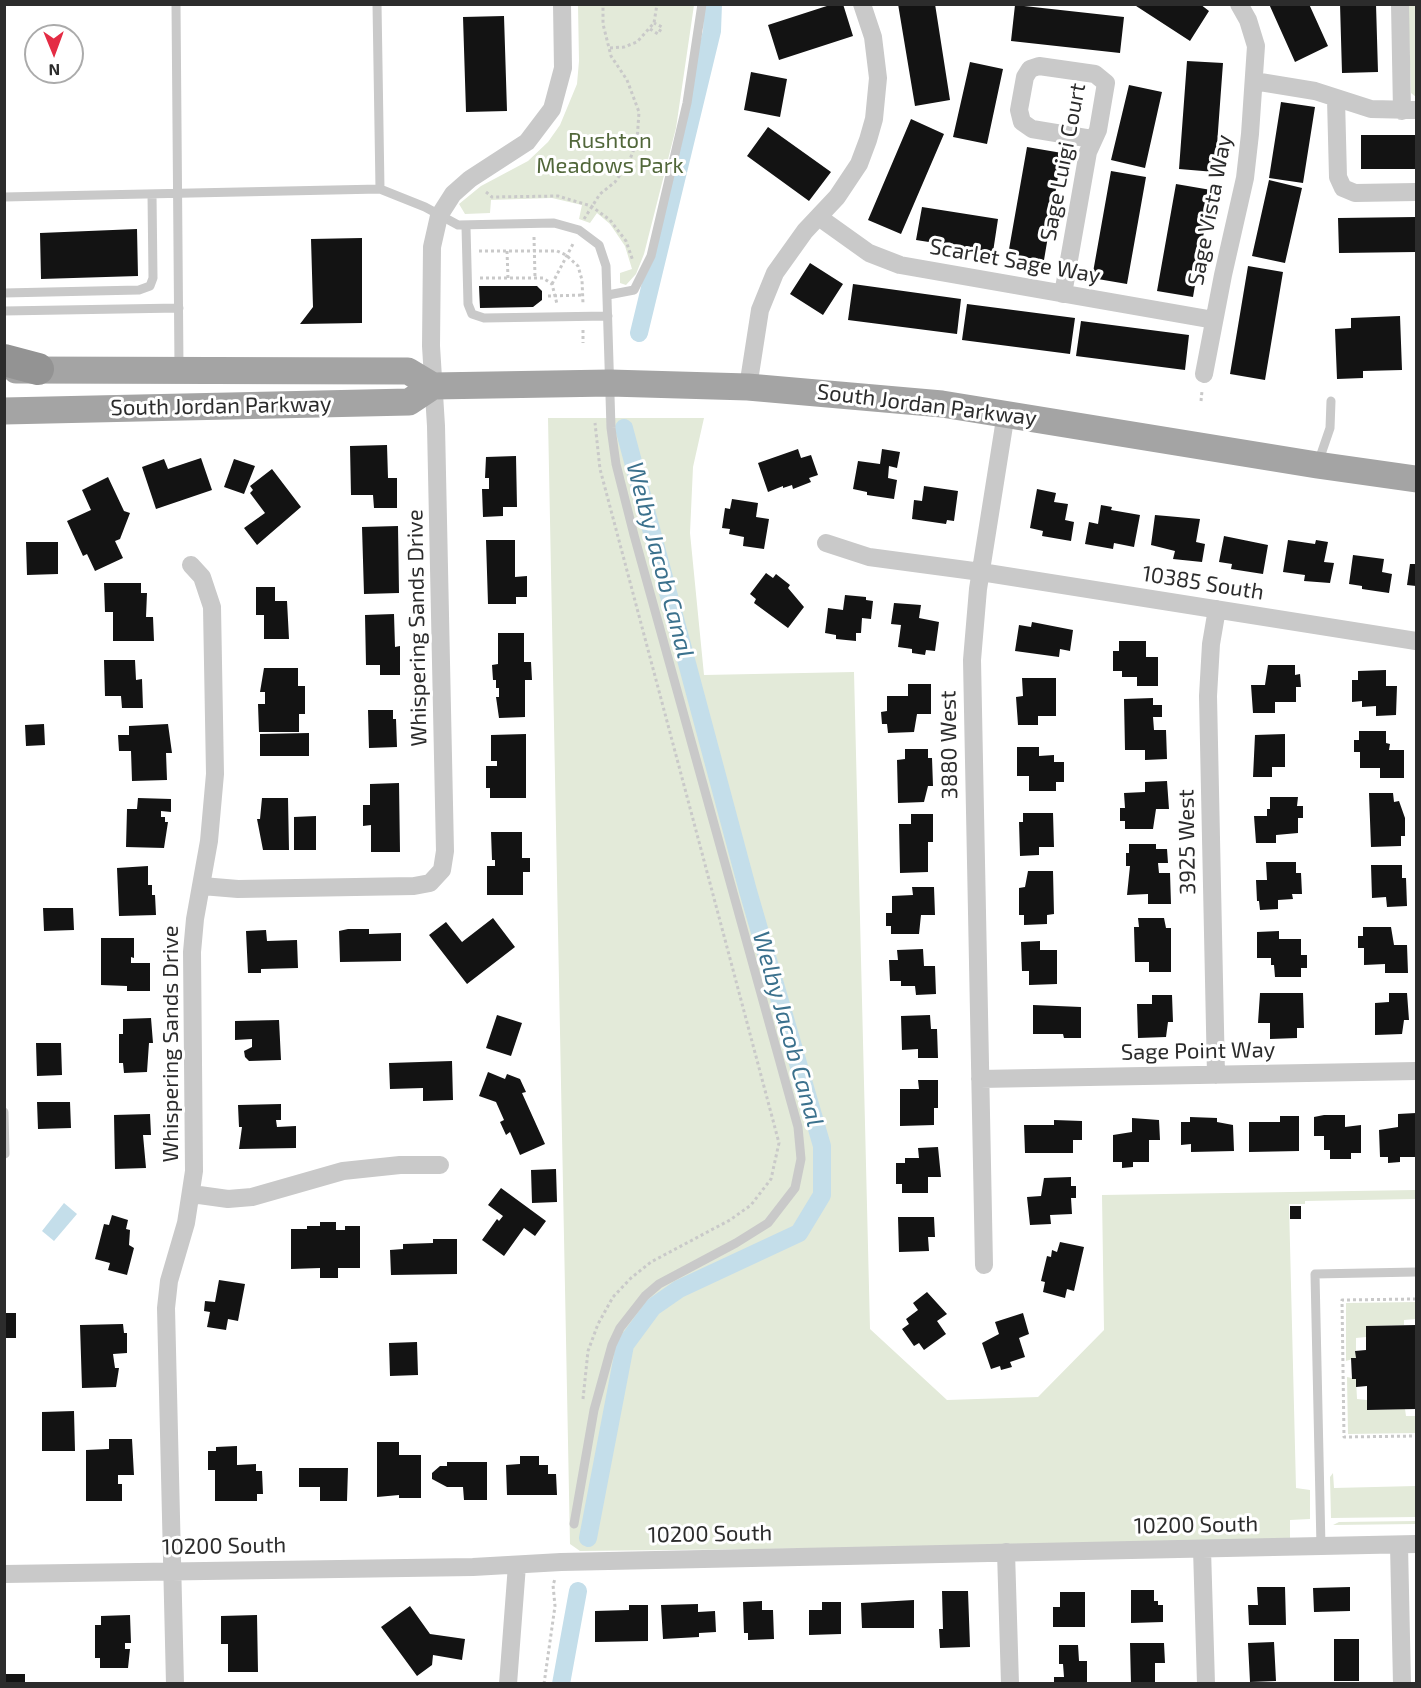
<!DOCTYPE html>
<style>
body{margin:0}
#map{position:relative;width:1421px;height:1688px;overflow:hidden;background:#fff;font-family:"Exo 2",sans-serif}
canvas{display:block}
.frame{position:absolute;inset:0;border:6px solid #2c2c2c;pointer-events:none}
.north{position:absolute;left:24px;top:24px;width:60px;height:60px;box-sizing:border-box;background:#fff;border:2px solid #ababab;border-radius:50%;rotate:179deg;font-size:16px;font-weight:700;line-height:24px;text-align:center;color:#2c2c2c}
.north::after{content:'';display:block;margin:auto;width:21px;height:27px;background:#e42c44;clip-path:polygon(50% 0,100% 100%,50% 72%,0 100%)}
</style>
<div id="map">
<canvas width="1421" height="1688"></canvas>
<div class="frame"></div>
<div class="north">N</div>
</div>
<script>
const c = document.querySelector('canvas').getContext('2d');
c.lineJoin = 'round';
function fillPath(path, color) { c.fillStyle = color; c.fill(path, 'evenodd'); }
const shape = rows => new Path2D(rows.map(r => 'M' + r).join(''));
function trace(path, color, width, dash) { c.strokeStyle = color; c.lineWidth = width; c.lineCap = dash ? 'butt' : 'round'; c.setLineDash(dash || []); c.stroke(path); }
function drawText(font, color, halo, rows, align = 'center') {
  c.font = font + ' "Exo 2",sans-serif'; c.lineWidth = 6; c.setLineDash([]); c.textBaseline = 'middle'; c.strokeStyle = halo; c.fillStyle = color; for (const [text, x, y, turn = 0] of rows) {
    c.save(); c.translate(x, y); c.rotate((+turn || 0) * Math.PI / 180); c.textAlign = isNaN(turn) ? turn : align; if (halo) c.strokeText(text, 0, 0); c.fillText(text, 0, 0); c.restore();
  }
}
const green = shape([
 [578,5,694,5,676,128,644,254,636,274,626,285,620,283,620,273,632,269,625,246,610,224,597,213,590,223,579,219,582,205,552,198,491,200,490,213,465,214,459,204,481,186,528,161,548,142,560,125,577,84,579,61],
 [1408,5,1416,5,1416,97,1411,93],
 [548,418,704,418,693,467,690,533,704,675,854,672,870,1329,947,1400,1038,1397,1104,1330,1102,1195,1416,1190,1416,1199,1305,1201,1305,1204,1289,1204,1296,1488,1310,1490,1310,1519,1290,1520,1290,1543,580,1551,570,1544],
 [1416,1302,1416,1325,1416,1319,1404,1320,1404,1325,1366,1326,1366,1337,1356,1338,1356,1358,1346,1361,1346,1303],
 [1347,1377,1356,1379,1357,1399,1367,1400,1368,1410,1405,1409,1406,1416,1416,1416,1416,1433,1348,1434],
 [1333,1473,1334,1488,1416,1486,1416,1517,1331,1518,1330,1477],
 [1416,1521,1416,1524,1333,1525,1339,1522]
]);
const water = shape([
 [64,1203,77,1214,54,1241,42,1231]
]);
const canal = shape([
 [639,333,712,31,713,4],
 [588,1538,625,1345,653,1307,679,1289,799,1233,822,1195,822,1146,748,891,624,428],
 [561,1684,578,1591]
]);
const building = shape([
 [833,4,843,4,853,36,779,60,768,25],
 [898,4,935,4,950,100,915,106],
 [1133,4,1200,4,1209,11,1190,41],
 [1269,4,1309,4,1328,46,1295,62],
 [1340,4,1376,4,1378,72,1342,73],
 [1015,5,1124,17,1120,53,1011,41],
 [504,16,507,111,466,112,463,17],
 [1187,61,1223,63,1215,172,1179,169],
 [970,62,1003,69,987,144,953,137],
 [751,72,787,79,780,117,744,110],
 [1129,85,1162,92,1145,168,1111,160],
 [1281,102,1315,107,1303,183,1269,178],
 [911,119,944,134,901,234,868,220],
 [768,127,831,172,809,201,747,156],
 [1361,135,1416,135,1416,169,1361,169],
 [1027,147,1062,153,1044,260,1008,255],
 [1111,171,1146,177,1127,284,1092,278],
 [1269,180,1302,188,1285,263,1252,256],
 [1176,184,1211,190,1193,297,1157,291],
 [922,207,998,219,993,252,916,240],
 [1416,217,1416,252,1339,253,1338,218],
 [137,229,138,276,41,279,40,233],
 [362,238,362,323,300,324,313,307,311,239],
 [810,263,843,284,823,315,790,294],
 [1248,266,1283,272,1265,380,1230,374],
 [853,284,961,299,957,334,848,320],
 [479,286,537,286,542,291,542,300,533,307,480,308],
 [967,304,1075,318,1070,354,962,340],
 [1400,316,1402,370,1363,371,1363,378,1337,379,1335,329,1351,328,1351,318],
 [1081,321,1189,335,1185,370,1076,356],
 [387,445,388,478,397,478,397,508,374,508,373,495,351,495,350,446],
 [798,449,801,458,811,455,818,475,809,478,811,482,793,489,792,485,783,488,783,486,768,492,758,463],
 [882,449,900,452,897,468,889,466,888,478,897,480,894,499,867,495,867,492,853,489,858,461,880,464],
 [516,456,517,507,503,507,503,516,483,517,482,489,489,489,489,478,485,478,486,457],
 [201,458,212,490,156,509,142,467,164,459,168,469],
 [234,459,255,466,244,494,224,487],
 [272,469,301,507,257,545,244,528,265,513,250,493,253,490,250,486],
 [108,477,124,511,130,513,120,539,115,541,123,558,95,571,87,554,83,556,67,521,91,510,82,490],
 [924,486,958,491,954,521,947,520,946,524,912,519,914,500,922,501],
 [1037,489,1056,493,1054,502,1068,504,1065,520,1074,522,1071,541,1042,536,1043,531,1030,528],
 [732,499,758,503,756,517,769,519,764,549,743,546,744,537,729,534,730,529,722,528,725,508,730,509],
 [1101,505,1112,507,1111,510,1140,515,1134,547,1114,543,1113,549,1085,544,1089,522,1098,524],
 [1155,515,1200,519,1196,542,1205,544,1202,562,1173,559,1175,551,1151,545],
 [398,526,399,593,364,594,362,527],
 [1224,536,1268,545,1263,574,1231,569,1232,564,1219,562],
 [486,540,515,540,515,577,527,576,527,597,516,597,516,604,488,604],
 [1288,540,1315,544,1316,540,1328,542,1324,562,1334,563,1330,583,1304,581,1305,575,1283,572],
 [26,542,58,542,58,574,27,575],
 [1353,555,1384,559,1382,572,1392,574,1389,593,1362,589,1362,586,1349,584],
 [1410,564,1416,564,1416,586,1407,585],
 [766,573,773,578,776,574,790,585,788,588,804,607,788,628,754,603,756,599,750,594],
 [104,583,141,583,141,593,147,593,146,617,153,617,154,641,113,641,113,612,105,612],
 [256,587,275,587,275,601,287,601,289,639,264,639,264,615,256,615],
 [845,595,866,597,866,600,873,601,871,619,862,618,861,633,856,633,856,641,836,639,836,635,825,633,828,608,843,610],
 [894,603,921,605,919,618,939,622,935,651,926,650,925,655,912,653,912,649,898,647,901,625,891,624],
 [394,614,395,647,400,646,400,675,380,675,380,665,366,665,365,615],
 [1032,622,1073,630,1070,651,1060,649,1059,657,1015,651,1019,625,1031,627],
 [498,633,524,633,524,662,531,662,532,680,525,680,525,717,499,718,496,697,499,697,499,688,496,688,496,680,493,680,492,665,498,664],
 [1119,641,1146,641,1146,657,1158,657,1158,686,1137,686,1137,677,1122,677,1122,671,1113,671,1113,651,1119,651],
 [104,660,135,660,136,680,142,679,143,708,122,708,121,696,105,696],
 [1268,665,1295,665,1295,675,1300,674,1301,687,1296,687,1296,702,1275,702,1275,713,1253,713,1251,685,1265,685],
 [264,668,298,668,298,686,305,686,305,714,299,714,299,732,259,732,258,704,265,704,265,692,260,692],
 [1386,670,1386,686,1397,686,1396,715,1376,716,1376,706,1362,707,1362,701,1352,702,1352,680,1358,680,1358,671],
 [1022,678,1056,678,1056,716,1038,716,1038,725,1018,725,1016,697,1023,696],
 [908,684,931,684,931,714,917,714,914,732,888,733,887,724,882,724,881,712,887,711,887,696,908,696],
 [1153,698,1153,705,1162,705,1162,717,1153,717,1154,730,1166,730,1167,759,1145,760,1145,750,1125,750,1124,699],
 [368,710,393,710,393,719,396,719,397,747,369,748],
 [44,724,45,745,26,746,25,725],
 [168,724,172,753,166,753,167,780,132,781,131,751,119,751,118,735,129,735,129,726],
 [1359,731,1386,731,1386,743,1390,744,1389,750,1404,750,1404,778,1380,778,1380,768,1360,768,1360,752,1354,752,1354,740,1359,740],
 [309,733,309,756,260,756,260,734],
 [526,734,526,798,490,798,490,788,486,788,486,766,497,766,497,761,491,761,491,735],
 [1285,734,1285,767,1272,767,1272,777,1253,777,1255,735],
 [1017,747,1039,747,1039,756,1054,755,1054,762,1064,762,1064,782,1056,782,1056,791,1029,791,1029,776,1017,776],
 [905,749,928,749,928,758,932,758,933,786,928,786,924,802,898,803,897,760,905,759],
 [1167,781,1169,809,1156,809,1153,829,1125,829,1125,821,1120,821,1120,808,1125,808,1124,793,1145,792,1145,782],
 [399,783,400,852,371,852,371,825,363,826,363,805,370,805,370,784],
 [1369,793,1393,793,1394,802,1399,801,1405,818,1405,836,1401,836,1401,846,1371,847],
 [1270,797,1298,797,1297,806,1303,806,1303,818,1298,818,1298,833,1276,835,1276,843,1256,843,1254,816,1267,816,1267,809,1270,809],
 [138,798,171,799,171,812,161,811,161,817,165,817,165,822,168,822,164,848,126,847,127,809,137,809],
 [262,798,288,798,289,850,263,850,257,819,260,819],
 [1023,813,1053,813,1054,847,1039,847,1039,855,1020,856,1019,822,1023,822],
 [911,814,933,814,933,842,928,842,928,872,900,873,899,824,911,824],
 [316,816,316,850,294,850,294,817],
 [491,832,522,832,522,858,530,858,530,872,523,872,523,895,487,895,487,866,495,866,495,860,492,860],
 [1129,844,1156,844,1156,849,1167,849,1168,863,1158,863,1159,873,1170,873,1171,904,1148,904,1148,894,1127,895,1130,866,1126,866,1126,853,1129,853],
 [1266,862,1296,862,1296,873,1301,873,1302,894,1292,894,1293,899,1278,900,1278,909,1260,910,1259,901,1257,901,1256,880,1267,880],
 [1371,865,1402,865,1402,878,1406,878,1407,906,1387,907,1386,897,1372,898],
 [148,866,148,885,152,885,152,895,155,895,156,915,119,916,117,868],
 [1028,871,1053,871,1054,914,1047,915,1047,924,1024,925,1024,915,1019,915,1019,888,1025,887],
 [912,887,934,887,935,915,921,915,919,934,891,934,891,926,886,926,886,913,892,913,892,896,913,895],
 [43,908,73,908,74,930,44,931],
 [493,918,515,947,467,984,429,935,446,922,462,942],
 [1138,918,1164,918,1166,928,1171,928,1171,972,1149,972,1149,962,1135,962,1134,927,1139,927],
 [1363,927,1391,927,1394,945,1407,945,1408,973,1385,973,1385,964,1364,965,1364,948,1358,948,1358,936,1363,936],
 [348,929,369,929,369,934,401,933,401,961,340,962,339,931],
 [266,930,267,941,297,940,298,968,261,969,261,973,248,973,246,931],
 [1279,931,1279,939,1301,939,1301,955,1307,955,1307,968,1301,968,1301,977,1275,977,1274,965,1271,965,1271,958,1257,958,1257,932],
 [101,938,134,938,134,958,131,957,131,963,150,963,150,991,127,991,127,986,101,985],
 [1040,941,1040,950,1057,950,1057,984,1029,985,1029,971,1022,971,1021,942],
 [923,949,924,966,935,966,936,994,916,995,915,986,901,986,901,981,890,981,889,960,898,960,897,950],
 [1260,993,1303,993,1304,1028,1297,1028,1297,1038,1270,1039,1270,1023,1258,1023],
 [1389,993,1407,993,1409,1020,1404,1020,1402,1034,1375,1035,1375,1003,1389,1002],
 [1152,995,1172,995,1173,1022,1168,1022,1166,1037,1138,1038,1137,1004,1152,1004],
 [1033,1005,1081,1007,1081,1038,1064,1038,1063,1034,1033,1034],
 [497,1015,522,1023,511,1056,486,1048],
 [930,1015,931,1029,937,1029,938,1058,918,1058,918,1049,902,1050,901,1016],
 [151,1018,153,1043,149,1043,147,1072,124,1073,123,1063,119,1063,119,1034,123,1034,123,1019],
 [279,1020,281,1060,249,1061,245,1057,244,1051,252,1047,252,1039,235,1040,235,1021],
 [36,1043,61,1043,62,1075,37,1076],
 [452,1061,453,1100,423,1101,423,1088,390,1089,389,1063],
 [488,1072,505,1079,507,1074,520,1079,526,1092,522,1093,545,1144,520,1155,510,1132,506,1135,500,1122,504,1120,496,1102,479,1096],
 [918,1080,938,1080,938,1108,934,1108,934,1125,900,1126,900,1089,919,1089],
 [37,1102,70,1102,71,1128,38,1129],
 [281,1104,281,1120,276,1120,277,1127,296,1126,296,1148,239,1149,242,1127,239,1127,238,1105],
 [1416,1113,1415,1157,1400,1157,1400,1162,1388,1163,1388,1157,1380,1157,1379,1130,1398,1127,1398,1114],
 [150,1114,151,1135,143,1135,146,1168,115,1169,114,1115],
 [1324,1115,1345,1115,1345,1127,1361,1125,1361,1153,1351,1153,1351,1159,1330,1159,1330,1150,1324,1150,1324,1136,1314,1136,1314,1117],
 [1280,1116,1299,1116,1299,1151,1249,1152,1249,1122,1280,1122],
 [1190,1117,1217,1118,1217,1122,1233,1125,1234,1151,1191,1152,1191,1144,1181,1145,1181,1122,1190,1122],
 [1132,1118,1159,1120,1160,1140,1149,1140,1149,1162,1133,1162,1133,1167,1122,1168,1122,1162,1113,1162,1113,1135,1132,1132],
 [1054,1120,1082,1121,1082,1140,1073,1140,1073,1153,1025,1153,1024,1125,1054,1125],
 [938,1147,941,1177,928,1177,928,1193,902,1193,902,1184,896,1184,896,1163,905,1163,905,1158,919,1158,918,1148],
 [556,1169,557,1202,532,1203,531,1170],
 [1071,1177,1071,1186,1076,1186,1076,1198,1071,1198,1072,1214,1050,1215,1051,1224,1030,1225,1027,1197,1041,1196,1044,1178],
 [501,1188,546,1221,535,1236,524,1228,504,1256,482,1240,497,1219,499,1221,503,1216,488,1205],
 [1290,1206,1301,1206,1301,1219,1290,1219],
 [112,1215,128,1220,126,1229,130,1230,129,1245,134,1248,127,1275,108,1270,110,1263,95,1259,104,1224,109,1225],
 [898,1217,934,1217,935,1237,928,1237,929,1251,899,1252],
 [320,1222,336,1222,336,1230,345,1230,345,1226,360,1226,360,1268,338,1268,338,1278,320,1278,320,1268,291,1269,291,1229,307,1229,307,1226,320,1226],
 [433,1239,457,1239,457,1274,391,1275,390,1250,403,1249,403,1244,433,1243],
 [1060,1242,1084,1247,1074,1291,1067,1289,1065,1298,1043,1292,1045,1282,1041,1281,1047,1256,1051,1257,1052,1250,1057,1252],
 [219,1280,245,1284,238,1321,228,1319,226,1330,207,1327,210,1312,204,1311,205,1301,215,1302],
 [927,1292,947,1314,937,1321,946,1334,924,1350,919,1343,914,1346,902,1329,909,1324,906,1319,918,1310,913,1303],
 [4,1313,16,1313,16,1338,4,1338],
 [1023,1313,1029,1334,1019,1338,1025,1357,1010,1362,1012,1367,1001,1370,1000,1366,991,1369,982,1343,999,1334,995,1322],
 [123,1324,124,1333,127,1333,127,1353,113,1354,115,1368,119,1368,116,1387,82,1388,80,1325],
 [1416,1325,1416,1409,1367,1410,1367,1386,1356,1387,1356,1379,1352,1379,1351,1358,1356,1358,1355,1351,1366,1350,1366,1326],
 [417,1342,418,1375,390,1376,389,1343],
 [74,1411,75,1451,42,1451,42,1412],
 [109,1439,132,1439,134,1475,118,1475,118,1484,122,1484,122,1501,86,1501,86,1450,109,1449],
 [377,1442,399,1442,399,1455,421,1455,421,1498,399,1498,399,1495,377,1497],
 [237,1446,237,1465,256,1464,256,1471,262,1471,263,1494,257,1494,257,1501,215,1501,215,1470,208,1470,208,1451,216,1451,216,1447],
 [520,1456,539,1456,539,1465,548,1465,548,1474,556,1474,557,1495,507,1495,506,1465,520,1464],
 [447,1462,487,1462,487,1500,464,1500,463,1487,447,1487,432,1479,432,1473,440,1466,447,1466],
 [299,1468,348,1468,347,1501,320,1501,320,1487,299,1487],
 [1257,1587,1285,1587,1286,1625,1249,1625,1248,1605,1258,1605],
 [1350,1587,1350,1611,1314,1612,1313,1588],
 [1131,1590,1154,1590,1154,1601,1158,1601,1158,1605,1163,1605,1163,1622,1131,1623],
 [942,1591,968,1591,970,1647,940,1648,939,1629,943,1629],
 [1060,1592,1085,1592,1085,1627,1053,1627,1053,1607,1060,1607],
 [914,1600,914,1628,862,1628,861,1603],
 [762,1601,762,1610,773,1610,774,1639,748,1640,748,1633,744,1633,743,1602],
 [822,1602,841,1602,841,1634,809,1635,809,1610,822,1610],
 [698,1604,698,1612,715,1611,716,1632,699,1633,699,1637,663,1639,661,1605],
 [629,1605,648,1605,648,1641,595,1642,595,1611,629,1610],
 [410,1606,430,1634,465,1639,462,1660,433,1655,432,1665,417,1676,381,1627],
 [130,1615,131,1643,125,1643,125,1649,130,1649,128,1668,100,1668,100,1658,95,1658,95,1625,101,1625,101,1616],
 [257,1615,258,1672,228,1672,228,1644,221,1644,221,1616],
 [1334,1639,1359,1639,1359,1681,1334,1681],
 [1274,1642,1276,1681,1250,1682,1248,1643],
 [1130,1643,1164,1643,1165,1663,1155,1663,1155,1684,1131,1684],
 [1059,1645,1078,1645,1079,1661,1087,1661,1087,1684,1054,1684,1054,1677,1064,1677,1063,1664,1059,1664],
 [4,1674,25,1674,25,1684,4,1684]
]);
const path = shape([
 [650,29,658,34,662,27,654,23],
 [610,48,624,47,637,42,654,23,657,4],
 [486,192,492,197,558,196,591,206,610,220,626,241,633,261],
 [584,219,600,194,615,182,629,162,637,141,639,112,627,80,611,56,603,24,603,4],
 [534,237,535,277],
 [479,251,557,251,566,255,578,266,582,280,583,304],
 [507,251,508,278],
 [480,278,543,278,552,284,557,304],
 [552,284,574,242],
 [548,296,583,295],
 [583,330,583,343],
 [1201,401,1202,391],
 [1416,1299,1342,1300,1344,1437,1416,1436],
 [583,1399,588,1351,598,1324,613,1297,631,1278,651,1262,730,1220,751,1205,771,1179,779,1143,600,469,595,423],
 [544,1684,555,1606,553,1585,555,1579]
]);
const lane = shape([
 [176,4,179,368],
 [377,4,380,189],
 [4,197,380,189,425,207,458,225,554,223,579,230,599,245,606,266,611,428,616,464,634,535,798,1127,801,1159,795,1188,768,1223,736,1243,659,1284,645,1296,620,1328,612,1345,594,1410,574,1524],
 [466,227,468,304,472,314,484,318,608,316],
 [4,293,139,290,150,286,153,278,152,194],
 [608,295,634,290,651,256,687,103,702,4],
 [4,311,179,308],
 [1318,463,1330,428,1331,401],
 [4,1112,5,1154],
 [1321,1547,1315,1274,1416,1272]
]);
const street = shape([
 [1400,4,1402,111],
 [1254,81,1315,91,1371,109,1416,110],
 [1336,99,1338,177,1343,188,1355,193,1416,192],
 [820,218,869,253,900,265,1214,320],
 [1063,294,1088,152,1098,130,1106,83,1095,74,1039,66,1030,69,1025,77,1019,110,1022,122,1032,129,1092,139],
 [1204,374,1223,275,1245,178,1250,134,1256,46,1248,20,1239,4],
 [748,387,760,310,775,273,805,231,837,197,859,164,868,140,874,119,878,78,873,37,862,4],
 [826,543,869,557,981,572,1416,641],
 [202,886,238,889,414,886,430,883,442,870,445,851,436,426,431,346,432,247,439,216,453,194,470,179,527,142,552,109,563,68,562,4],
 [1216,1075,1208,696,1211,644,1217,609],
 [980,1079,1416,1071],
 [192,1194,228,1199,252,1197,343,1171,400,1165,440,1165],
 [984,1265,972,660,978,589,1006,413],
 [1399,1545,1402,1684],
 [1202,1549,1206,1684],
 [1006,1552,1010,1684],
 [4,1574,473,1567,561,1562,1416,1544],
 [175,1684,166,1308,169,1281,186,1223,194,1171,192,952,195,919,209,841,215,774,212,607,202,577,191,565],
 [508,1684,517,1565]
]);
const primary = shape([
 [16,370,408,371,433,386],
 [4,411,409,402,433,386,610,383,748,387,942,404,1317,465,1416,479]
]);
const highway = shape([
 [4,360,38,369]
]);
const parkNames = [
 ["Rushton",610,141],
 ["Meadows Park",610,166]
];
const streetNames = [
 ["Sage Luigi Court",1063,162,-79],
 ["Sage Vista Way",1210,210,-79],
 ["Scarlet Sage Way",1015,261,10],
 ["South Jordan Parkway",927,405,7],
 ["South Jordan Parkway",221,406,-1],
 ["10385 South",1203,583,9],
 ["Whispering Sands Drive",417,628,-91],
 ["3880 West",949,745,-91],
 ["3925 West",1187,842,-91],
 ["Whispering Sands Drive",171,1044,-90],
 ["Sage Point Way",1198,1051,-1],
 ["10200 South",1196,1525,-1],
 ["10200 South",710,1534,-1],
 ["10200 South",224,1546,-1]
];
const waterNames = [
 ["Welby Jacob Canal",660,560,75],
 ["Welby Jacob Canal",788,1029,74]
];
fillPath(green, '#e3ead9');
fillPath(water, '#c4deea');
trace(canal, '#c4deea', 18);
fillPath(building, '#131313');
trace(path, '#c9c9c9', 3, [3, 3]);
trace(lane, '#c9c9c9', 9);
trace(street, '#c9c9c9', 18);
trace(primary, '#a4a4a4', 27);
trace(highway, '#939393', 32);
drawText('22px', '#51673a', '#fff', parkNames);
drawText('22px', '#2c2c2c', '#fff', streetNames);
drawText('italic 24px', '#3b718d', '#fff', waterNames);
</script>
